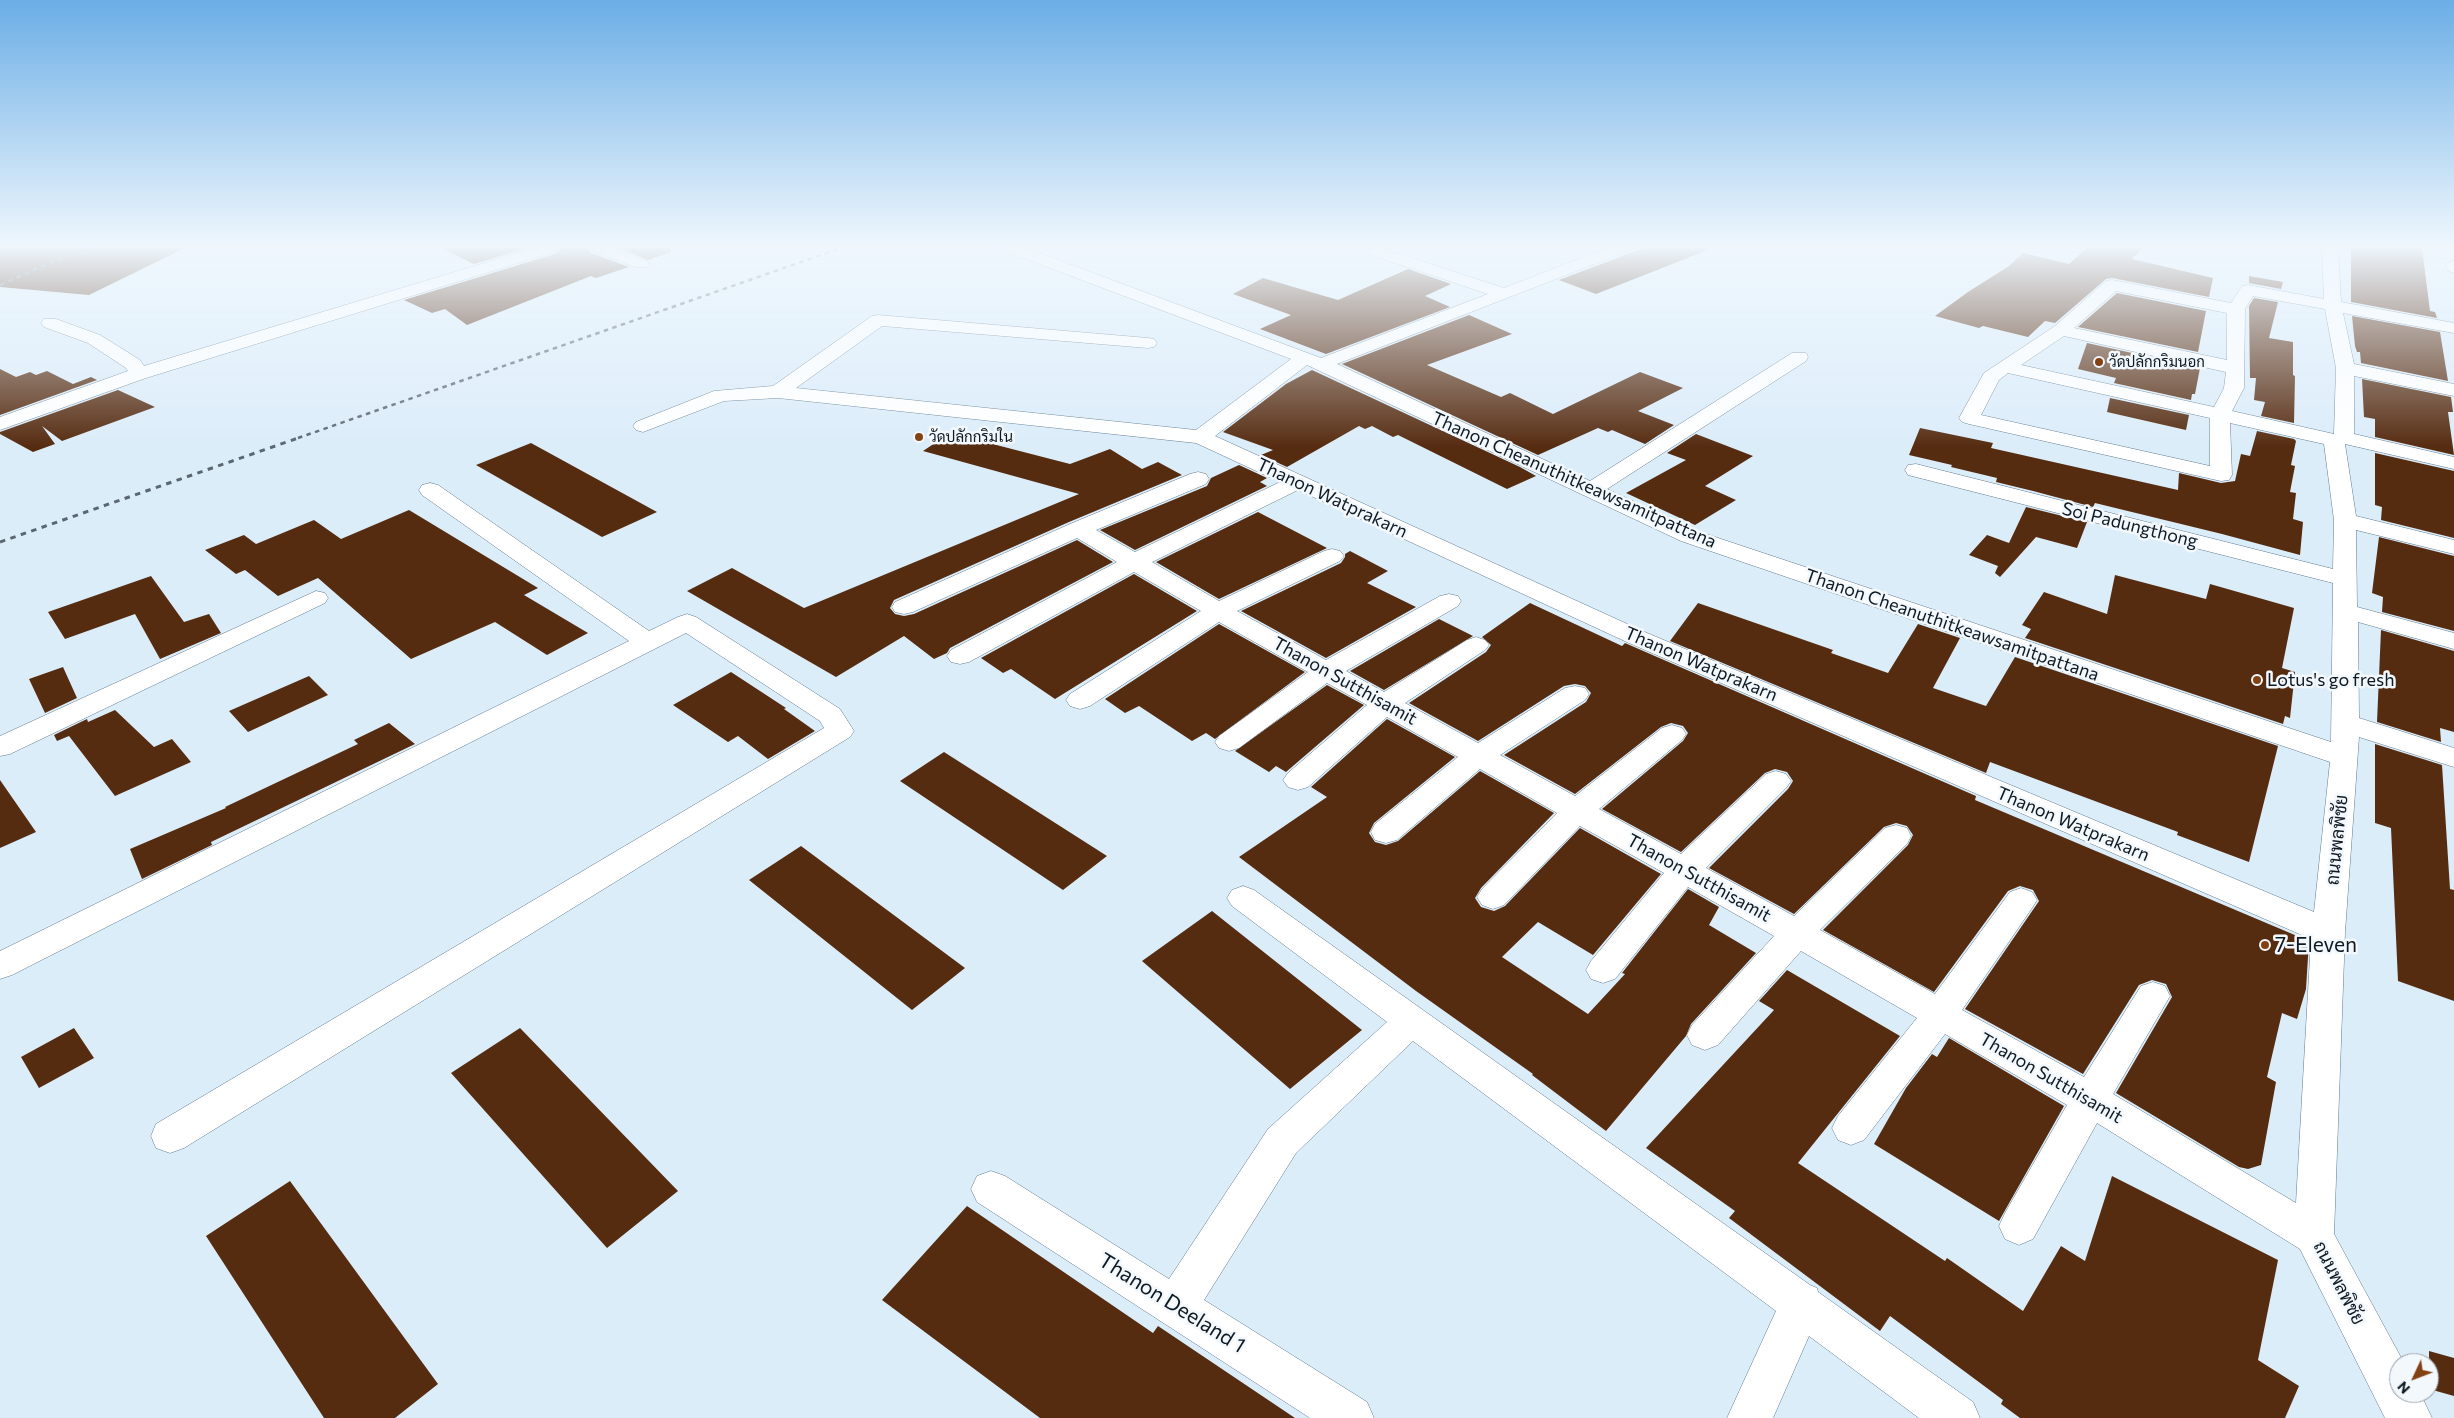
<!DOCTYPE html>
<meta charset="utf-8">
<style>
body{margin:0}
#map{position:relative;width:2454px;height:1418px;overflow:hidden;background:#dcedfa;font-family:Commissioner,sans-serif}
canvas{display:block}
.north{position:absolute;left:2389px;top:1353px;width:50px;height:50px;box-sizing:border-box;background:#f3f8fd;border:1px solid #989fa5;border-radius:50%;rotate:227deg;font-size:14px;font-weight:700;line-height:20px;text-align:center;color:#0f1921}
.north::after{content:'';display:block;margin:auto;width:18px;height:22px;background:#844113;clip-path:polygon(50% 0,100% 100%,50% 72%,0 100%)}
</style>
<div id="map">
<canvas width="2454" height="1418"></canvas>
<div class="north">N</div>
</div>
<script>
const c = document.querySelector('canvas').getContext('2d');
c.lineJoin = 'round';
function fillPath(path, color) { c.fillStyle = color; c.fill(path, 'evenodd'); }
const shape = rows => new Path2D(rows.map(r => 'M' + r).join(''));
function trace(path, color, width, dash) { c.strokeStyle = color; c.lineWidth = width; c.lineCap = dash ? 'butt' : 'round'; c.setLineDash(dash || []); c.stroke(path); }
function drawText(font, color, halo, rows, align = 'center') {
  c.font = font + ' Commissioner,Sarabun,sans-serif'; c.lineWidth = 5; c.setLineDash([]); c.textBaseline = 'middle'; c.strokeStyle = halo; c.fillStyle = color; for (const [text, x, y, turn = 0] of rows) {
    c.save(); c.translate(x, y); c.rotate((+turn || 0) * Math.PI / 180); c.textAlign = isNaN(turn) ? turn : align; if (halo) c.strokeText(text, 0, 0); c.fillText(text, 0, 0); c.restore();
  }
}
const building = shape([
 [0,248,185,248,89,295,0,287],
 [441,248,527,248,474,264],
 [561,248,588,248,591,253,629,267,596,278,591,276,467,325,445,309,432,313,404,300,558,253],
 [619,248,670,248,671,252,648,260],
 [1644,248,1707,248,1708,250,1596,294,1559,280],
 [2087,248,2143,248,2132,259,2213,278,2209,297,2112,278,2106,279,2055,323,2045,321,2028,337,1983,326,1979,328,1935,316,1968,292,2009,266,2023,253,2069,264],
 [2351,248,2422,248,2430,311,2435,312,2437,318,2351,302],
 [1408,269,1451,284,1425,296,1450,307,1326,354,1260,329,1291,315,1233,294,1263,278,1338,300],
 [2249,276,2283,282,2281,289,2249,283],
 [2117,293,2206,311,2198,352,2078,327],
 [2254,298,2278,302,2269,338,2293,342,2293,375,2295,376,2294,423,2261,416,2265,402,2254,400,2256,378,2250,378,2249,306],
 [1469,315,1512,334,1427,365,1501,397,1510,393,1553,414,1640,372,1683,388,1638,411,1674,425,1645,444,1612,430,1608,432,1598,428,1538,455,1342,364],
 [2352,316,2440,332,2448,381,2361,363,2360,352,2357,352,2355,346],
 [2087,343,2200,368,2195,394,2192,394,2191,400,2114,383,2116,378,2078,369],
 [0,369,16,377,30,372,36,375,47,371,73,384,91,377,97,380,0,415],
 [1312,370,1520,467,1536,476,1507,489,1398,435,1393,437,1372,426,1365,429,1359,426,1287,467,1261,455,1273,450,1223,432,1286,384],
 [2362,379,2451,397,2453,412,2448,412,2454,455,2375,437,2375,419,2364,417],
 [118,390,155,407,62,441,42,426,55,444,33,452,0,434,0,432],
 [2110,398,2189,415,2186,430,2107,412],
 [1920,428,1993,443,1991,448,2178,490,2179,473,2221,483,2235,481,2241,454,2250,456,2257,431,2294,439,2296,441,2291,465,2295,466,2290,492,2296,493,2293,519,2303,522,2300,555,2222,534,2095,503,2093,507,2033,491,1996,482,1997,478,1951,467,1952,465,1909,455],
 [950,433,1070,464,1110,449,1142,469,1158,462,1182,475,1069,522,894,600,890,608,895,614,904,616,914,614,1077,540,1113,562,950,648,947,653,934,659,904,636,836,677,687,591,732,568,804,608,1079,494,923,451],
 [1696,434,1753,456,1705,486,1736,500,1695,525,1626,493,1686,460,1667,453],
 [531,443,657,512,602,537,476,465],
 [2375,453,2454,471,2454,538,2381,520,2382,507,2375,505],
 [1239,465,1267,478,1260,482,1267,486,1135,550,1100,530,1207,486,1211,478],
 [2026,507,2087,522,2077,548,2036,537,2000,577,1995,573,1998,566,1969,555,1987,535,2009,543],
 [409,510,538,588,524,595,588,633,547,655,495,622,411,659,318,578,278,596,245,570,236,574,205,550,244,535,256,544,314,520,341,539],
 [1258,512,1327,548,1219,599,1156,562],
 [2379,537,2454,556,2454,631,2382,612,2383,597,2372,593],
 [1350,551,1388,571,1367,583,1416,607,1326,658,1241,611,1341,563,1345,557,1345,554],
 [1134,574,1197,611,1055,699,1011,669,1003,673,981,658],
 [2115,575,2206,599,2210,584,2294,608,2282,668,2295,672,2290,718,2285,716,2283,724,2025,638,2031,629,2022,625,2044,592,2107,614],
 [151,576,184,622,209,614,221,633,160,659,135,614,65,639,48,612],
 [1530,603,1622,646,1625,643,1976,796,1975,800,2309,941,2306,989,2297,1019,2282,1013,2267,1077,2276,1082,2261,1165,2248,1169,2239,1167,2116,1093,2172,997,2166,984,2152,980,2139,985,2083,1074,1965,1009,2039,901,2033,890,2020,886,2008,891,1934,992,1823,930,1908,845,1913,835,1907,826,1896,823,1884,827,1794,914,1709,868,1788,789,1793,781,1787,772,1775,769,1765,773,1681,852,1602,809,1683,741,1688,733,1683,726,1671,723,1661,727,1575,794,1504,755,1586,702,1591,693,1585,686,1575,684,1564,686,1478,741,1409,703,1486,652,1491,645,1482,637],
 [1698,603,1833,650,1831,653,1888,673,1918,624,1960,638,1933,688,1986,706,2015,657,2278,746,2249,862,2177,835,2178,832,1990,762,1986,773,1670,641],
 [1439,619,1473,636,1384,690,1350,671],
 [1219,624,1305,672,1215,739,1206,733,1192,741,1139,706,1125,713,1105,699],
 [2381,630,2454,651,2454,732,2440,728,2441,742,2377,722],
 [63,667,77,698,45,713,29,679],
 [731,672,786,708,784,709,815,731,768,759,738,736,728,742,673,705],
 [309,676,328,695,248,732,229,711],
 [1327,685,1364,705,1286,772,1276,766,1269,772,1235,751],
 [115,710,154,747,172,739,191,762,115,796,69,736,57,741,54,735,87,719,88,722],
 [1387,719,1455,757,1374,823,1369,833,1375,842,1386,845,1398,841,1480,771,1554,813,1481,888,1475,898,1481,907,1494,911,1505,906,1580,828,1661,874,1593,955,1538,922,1502,957,1588,1014,1625,974,1622,973,1688,889,1719,907,1709,925,1756,953,1691,1024,1686,1036,1606,1131,1532,1075,1533,1074,1416,991,1239,857,1327,797,1311,787],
 [389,723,415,744,211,842,212,845,142,879,130,849,226,808,225,807,358,744,354,740],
 [2375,744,2442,765,2450,889,2454,890,2454,1001,2398,981,2391,828,2375,823],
 [944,752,1107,856,1063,890,900,781],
 [0,780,36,832,0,848],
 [801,846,965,968,912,1010,749,880],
 [1212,911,1362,1030,1290,1089,1142,961],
 [1787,970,1900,1036,1798,1163,1945,1261,1947,1258,2023,1311,2061,1246,2085,1261,2112,1176,2278,1260,2258,1360,2299,1386,2285,1418,2020,1418,2001,1404,2003,1400,1890,1316,1880,1331,1729,1218,1735,1211,1646,1148,1774,1010,1759,1001],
 [74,1028,94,1058,39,1088,21,1057],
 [520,1028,678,1191,607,1248,451,1073],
 [1949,1038,2064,1106,1999,1221,1874,1144,1906,1088,1932,1054,1937,1057],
 [290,1181,438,1384,395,1418,324,1418,206,1236],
 [967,1206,1153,1333,1158,1326,1295,1418,1040,1418,882,1300],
 [2429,1351,2454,1358,2454,1396,2429,1389]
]);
const minor = shape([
 [534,248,559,248,557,251,146,378,0,430,0,417,128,371,126,368,88,343,44,327,41,323,44,319,56,319,100,335,140,360,144,366,534,248],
 [590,248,613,248,647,261,649,264,647,267,635,267,592,251,590,248],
 [1003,248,1026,248,1321,358,1488,294,1368,254,1366,251,1368,248,1381,248,1504,288,1607,248,1630,248,1628,251,1337,364,1590,481,1792,353,1806,353,1808,357,1806,361,1607,489,1697,531,2331,742,2333,583,1908,475,1905,470,1908,465,1916,464,2333,569,2334,520,2324,444,2230,423,2232,475,2229,480,2221,481,1969,424,1962,422,1959,418,1984,373,2055,326,2106,281,2112,280,2231,303,2242,286,2248,285,2324,299,2322,248,2338,248,2341,302,2454,323,2454,333,2343,313,2354,364,2454,384,2454,396,2354,376,2354,434,2454,457,2454,469,2345,444,2356,516,2454,540,2454,554,2356,530,2357,607,2454,633,2454,649,2358,622,2359,718,2454,748,2454,767,2359,737,2345,932,2334,1234,2404,1363,2399,1363,2399,1393,2420,1393,2432,1418,2385,1418,2300,1249,2097,1123,2033,1239,2019,1245,2005,1239,1999,1226,2005,1213,2067,1105,1945,1034,1864,1140,1851,1145,1838,1140,1832,1128,1838,1116,1917,1018,1801,951,1718,1045,1705,1050,1692,1045,1687,1035,1692,1025,1774,936,1688,887,1615,979,1603,983,1591,979,1586,970,1591,961,1664,873,1580,826,1504,905,1493,909,1482,905,1477,897,1482,889,1557,813,1480,769,1397,840,1386,843,1375,840,1371,832,1375,824,1458,757,1387,717,1308,787,1298,790,1288,787,1283,780,1288,773,1367,705,1327,683,1239,748,1229,751,1219,748,1215,742,1219,736,1308,672,1219,622,1090,706,1080,709,1070,706,1066,700,1070,694,1201,611,1134,572,969,662,960,664,951,662,947,656,951,650,1117,562,1077,538,913,612,904,614,895,612,892,607,895,602,1070,524,1190,474,1198,472,1206,474,1209,479,1206,484,1096,530,1135,552,1280,482,1196,443,778,398,724,401,643,432,636,430,633,426,636,422,714,391,773,386,872,316,878,315,1148,338,1154,339,1157,343,1154,347,1148,348,882,326,796,388,1196,430,1291,359,1005,251,1003,248],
 [2116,291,2227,313,2227,360,2074,328,2116,291],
 [2253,296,2325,309,2336,368,2334,434,2232,411,2244,388,2245,309,2253,296],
 [2064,336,2226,372,2224,388,2214,407,2021,365,2064,336],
 [1307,365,1681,541,2330,762,2314,912,1647,633,1215,436,1307,365],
 [2008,373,2210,418,2210,466,1981,415,1999,380,2008,373],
 [1298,490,1629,643,2311,939,2296,1203,2113,1094,2170,996,2165,986,2153,982,2141,986,2084,1077,1962,1010,2032,908,2037,900,2032,892,2021,888,2010,892,1935,994,1820,930,1907,844,1911,836,1907,828,1896,825,1885,828,1794,916,1706,868,1786,788,1791,781,1786,774,1776,771,1766,774,1681,854,1599,809,1682,740,1686,734,1682,728,1672,725,1662,728,1575,796,1500,755,1585,700,1589,694,1585,688,1575,686,1565,688,1478,743,1405,703,1485,650,1489,645,1485,640,1476,637,1467,640,1384,692,1346,671,1458,606,1461,601,1458,596,1449,594,1440,596,1326,660,1237,611,1340,561,1344,556,1340,551,1332,549,1324,551,1219,601,1152,562,1298,490],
 [2454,261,2454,273,2448,271,2446,266,2448,263,2454,261],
 [430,483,438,485,649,631,678,617,687,614,696,617,840,709,854,731,850,737,184,1148,170,1153,156,1148,151,1136,156,1124,824,728,820,721,686,633,12,975,0,979,0,951,629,641,422,495,419,490,422,485,430,483],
 [316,591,325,593,328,598,325,603,10,754,0,756,0,736,316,591],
 [1243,886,1254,890,1810,1285,1817,1288,1818,1292,1973,1402,1980,1418,1919,1418,1809,1336,1773,1418,1727,1418,1776,1311,1413,1041,1296,1153,1204,1300,1367,1402,1374,1418,1310,1418,977,1202,971,1189,977,1176,991,1171,1005,1176,1169,1279,1268,1129,1387,1022,1232,906,1227,898,1232,890,1243,886]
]);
const railFar1 = shape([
 [0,285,84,248],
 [298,438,841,248]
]);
const rail = shape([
 [0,542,301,437]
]);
const markers = [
 [2099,362,5,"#844113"],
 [919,437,5,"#844113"],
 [2257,680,5,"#844113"],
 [2265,945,5,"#844113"]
];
const farPoinames = [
 ["วัดปลักกริมนอก",2109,362],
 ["วัดปลักกริมใน",929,437]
];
const streetNames = [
 ["Thanon Cheanuthitkeawsamitpattana",1574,480,24],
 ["Thanon Watprakarn",1332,498,25],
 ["Soi Padungthong",2130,525,14],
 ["Thanon Cheanuthitkeawsamitpattana",1952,625,19],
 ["Thanon Watprakarn",1701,664,23],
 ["Thanon Sutthisamit",1345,681,29],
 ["Thanon Watprakarn",2073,824,23],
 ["ถนนพลพิชัย",2337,840,-84],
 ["Thanon Sutthisamit",1699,878,29],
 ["Thanon Sutthisamit",2051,1078,30],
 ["ถนนพลพิชัย",2339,1283,63]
];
const poiNames = [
 ["Lotus's go fresh",2267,680]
];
const nearPoinames = [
 ["7-Eleven",2275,945]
];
const nearStreetnames = [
 ["Thanon Deeland 1",1172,1303,32]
];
fillPath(building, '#562c11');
trace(minor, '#617b8f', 1);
fillPath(minor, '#fff');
trace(railFar1, '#5a6771', 2.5, [4.5, 4.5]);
trace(rail, '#5a6771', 3, [5.5, 5.5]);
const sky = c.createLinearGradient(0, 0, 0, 447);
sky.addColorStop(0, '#6baee6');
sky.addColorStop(0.55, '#eff7fd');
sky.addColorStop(1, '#eff7fd00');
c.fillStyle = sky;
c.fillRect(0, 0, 2454, 447);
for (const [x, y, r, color] of markers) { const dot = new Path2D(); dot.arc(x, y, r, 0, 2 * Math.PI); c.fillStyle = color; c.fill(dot); trace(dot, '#f3f8fd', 2); }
drawText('15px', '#0f1921', '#f3f8fd', farPoinames, 'left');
drawText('18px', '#0f1921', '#f3f8fd', streetNames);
drawText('18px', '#0f1921', '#f3f8fd', poiNames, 'left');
drawText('21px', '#0f1921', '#f3f8fd', nearPoinames, 'left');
drawText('21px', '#0f1921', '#f3f8fd', nearStreetnames);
</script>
